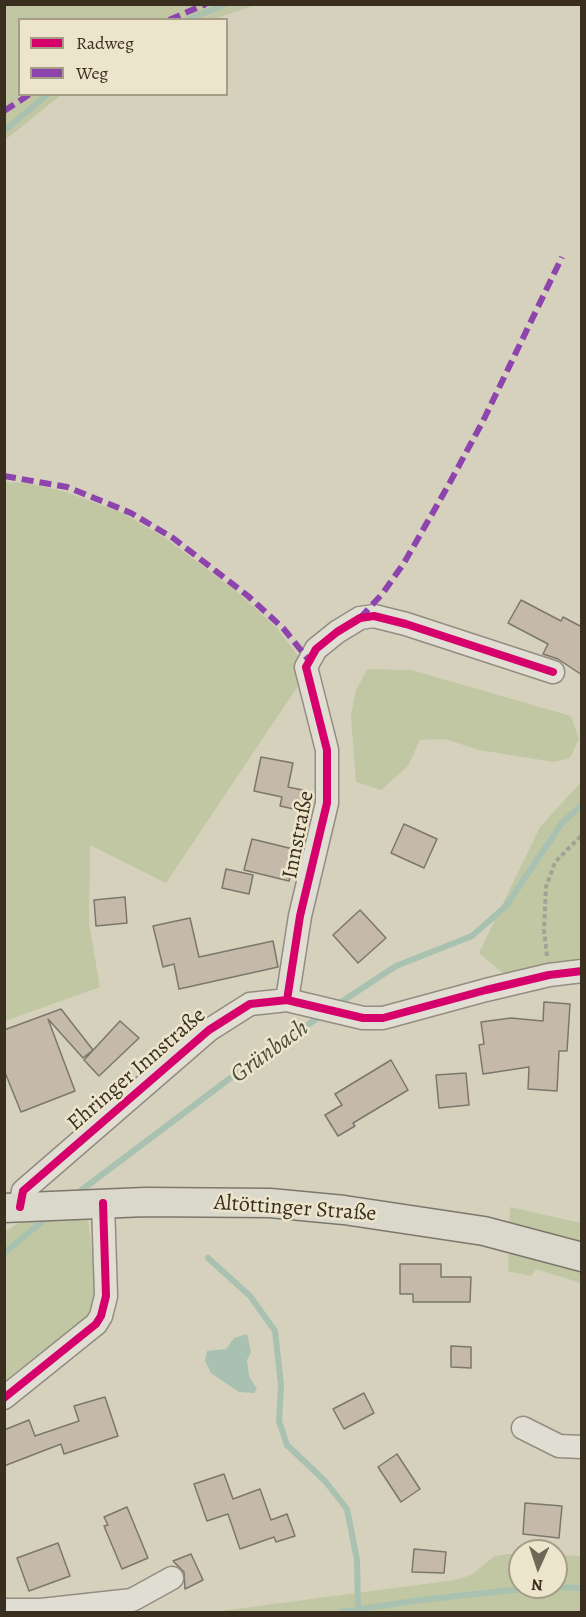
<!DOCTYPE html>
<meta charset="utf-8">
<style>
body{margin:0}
#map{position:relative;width:586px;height:1617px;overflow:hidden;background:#d6d1bc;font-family:Alegreya,serif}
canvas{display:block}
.frame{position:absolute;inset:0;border:6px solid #3a2e1f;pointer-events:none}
.legend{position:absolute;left:18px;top:18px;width:210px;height:78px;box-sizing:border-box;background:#ece5cc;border:2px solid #a59c87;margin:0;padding:8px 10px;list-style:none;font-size:18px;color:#3a2e1f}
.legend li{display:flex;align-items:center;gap:12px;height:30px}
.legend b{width:30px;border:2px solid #a59c87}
.north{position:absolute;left:508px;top:1539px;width:60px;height:60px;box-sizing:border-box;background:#ece5cc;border:2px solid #a59c87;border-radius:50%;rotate:183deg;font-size:16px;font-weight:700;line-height:24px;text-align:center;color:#3a2e1f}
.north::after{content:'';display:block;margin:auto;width:21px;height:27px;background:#716756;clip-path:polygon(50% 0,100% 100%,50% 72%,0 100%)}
</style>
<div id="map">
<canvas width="586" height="1617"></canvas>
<div class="frame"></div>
<ul class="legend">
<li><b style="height:8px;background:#d6006c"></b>Radweg</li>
<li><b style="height:8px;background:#8e44ad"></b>Weg</li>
</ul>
<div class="north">N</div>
</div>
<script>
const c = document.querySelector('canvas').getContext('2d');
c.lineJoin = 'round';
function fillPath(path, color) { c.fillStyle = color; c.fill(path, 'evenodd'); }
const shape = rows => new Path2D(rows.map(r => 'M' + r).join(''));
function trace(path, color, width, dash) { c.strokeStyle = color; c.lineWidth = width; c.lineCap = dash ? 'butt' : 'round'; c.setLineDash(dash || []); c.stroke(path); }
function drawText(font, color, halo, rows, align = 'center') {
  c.font = font + ' Alegreya,serif'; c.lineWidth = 5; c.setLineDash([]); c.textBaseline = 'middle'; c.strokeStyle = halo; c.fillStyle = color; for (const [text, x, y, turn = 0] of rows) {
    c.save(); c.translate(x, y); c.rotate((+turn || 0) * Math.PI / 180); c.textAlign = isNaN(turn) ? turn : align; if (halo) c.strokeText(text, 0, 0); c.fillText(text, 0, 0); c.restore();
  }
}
const green = shape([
 [5,4,255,4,255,5,214,19,20,20,20,94,61,95,5,140],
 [4,482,28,483,66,492,125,514,168,540,235,590,275,626,301,659,304,677,166,883,90,845,89,923,100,987,5,1021],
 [367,669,411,670,571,716,579,739,570,758,554,762,479,750,445,739,420,740,408,766,381,790,356,782,351,717,355,693],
 [581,782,581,958,505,975,479,953,540,827],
 [510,1207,581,1223,581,1243,509,1223],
 [88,1218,96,1288,95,1301,90,1316,5,1387,5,1232,23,1220],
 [509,1250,581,1269,581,1283,536,1269,531,1276,508,1271],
 [508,1554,520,1554,520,1587,556,1587,556,1555,581,1556,581,1612,213,1612,455,1580,471,1575,495,1556]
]);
const water = shape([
 [247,1334,251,1352,247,1360,249,1376,257,1389,254,1393,239,1392,211,1373,205,1361,207,1351,226,1349,234,1338]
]);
const stream = shape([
 [187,20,226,4],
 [4,131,48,94],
 [335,1006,396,966,472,936,506,906,562,823,582,805],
 [75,1195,229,1079,322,1015],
 [4,1253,49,1216],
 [208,1258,250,1296,275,1331,281,1385,279,1421,287,1445,325,1481,347,1509,357,1560,358,1610],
 [556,1587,582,1588],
 [340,1612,421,1600,539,1587]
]);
const building = shape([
 [521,600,561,621,563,617,582,627,582,675,558,659,543,654,548,644,508,623,521,600],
 [261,757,293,763,288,787,307,791,303,811,280,806,282,797,254,791,261,757],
 [404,824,437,839,424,868,391,853,404,824],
 [252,839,297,850,289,881,244,870,252,839],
 [226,869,253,875,249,894,222,888,226,869],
 [125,897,127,923,96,926,94,900,125,897],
 [360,910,386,938,358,963,333,935,360,910],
 [190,918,199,957,273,941,278,967,179,989,174,964,163,967,153,926,190,918],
 [544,1002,570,1004,567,1051,559,1051,557,1091,528,1089,529,1067,483,1074,479,1045,484,1044,481,1022,511,1018,543,1021,544,1002],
 [61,1009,93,1050,83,1058,48,1019,75,1091,21,1112,4,1070,4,1030,61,1009],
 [120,1021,139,1038,99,1076,84,1060,120,1021],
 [391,1060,408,1090,353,1123,355,1126,338,1136,325,1115,342,1105,335,1094,391,1060],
 [466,1073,469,1105,439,1108,436,1075,466,1073],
 [400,1264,441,1264,441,1277,471,1277,470,1302,413,1302,413,1294,400,1294,400,1264],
 [451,1346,471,1347,471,1368,451,1367,451,1346],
 [364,1393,374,1413,344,1429,333,1409,364,1393],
 [105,1397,118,1436,64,1454,61,1444,4,1466,4,1430,29,1420,35,1436,79,1421,74,1406,105,1397],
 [397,1454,420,1489,401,1502,378,1467,397,1454],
 [224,1474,233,1499,260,1489,271,1520,287,1514,295,1536,276,1542,274,1537,240,1549,228,1514,207,1521,194,1484,224,1474],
 [525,1503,562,1506,559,1538,523,1534,525,1503],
 [127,1507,148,1558,122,1569,104,1526,108,1525,104,1517,127,1507],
 [58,1543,70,1576,29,1591,17,1558,58,1543],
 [414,1549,446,1552,444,1573,412,1572,414,1549],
 [191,1554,203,1580,185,1589,184,1572,173,1561,191,1554]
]);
const path = shape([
 [547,956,544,930,546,887,555,862,582,835]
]);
const minor = shape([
 [287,1000,300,916,327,803,327,750,306,667,316,649,337,632,360,618,374,616,406,624,553,672],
 [20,1207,23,1191,209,1030,250,1004,287,1000,363,1018,383,1018,486,990,549,975,582,971],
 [4,1398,96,1324,101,1316,106,1296,103,1203],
 [523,1428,559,1446,582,1447],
 [4,1610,41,1610,132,1600,172,1578]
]);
const major = shape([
 [4,1208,145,1202,270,1203,344,1210,484,1231,582,1257]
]);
const quiet = shape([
 [169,20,206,4],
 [4,111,30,94],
 [4,476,67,487,131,513,173,538,248,596,283,628,308,659],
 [360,618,383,593,404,563,448,486,483,421,562,257]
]);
const cycleway = shape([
 [287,1000,300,916,327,803,327,750,306,667,316,649,337,632,360,618,374,616,406,624,553,672],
 [20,1207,23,1191,209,1030,250,1004,287,1000,363,1018,383,1018,486,990,549,975,582,971],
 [4,1398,96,1324,101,1316,106,1296,103,1203]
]);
const streetNames = [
 ["Innstraße",299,835,-79],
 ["Ehringer Innstraße",137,1070,-41],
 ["Altöttinger Straße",295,1209,4]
];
const waterNames = [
 ["Grünbach",270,1052,-36]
];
fillPath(green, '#c1c7a3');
fillPath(water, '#a8c1b1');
trace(stream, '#a8c1b1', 6);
fillPath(building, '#c5b9a9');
trace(building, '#7b776b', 1.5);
trace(minor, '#928d80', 25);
trace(major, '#7b776b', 31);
trace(path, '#a4a197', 4, [4.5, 3]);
trace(minor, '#e0ddd2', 22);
trace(major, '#dad7cb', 28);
trace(quiet, '#8e44ad', 6, [12, 6]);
trace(cycleway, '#d6006c', 8);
drawText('22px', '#3a2e1f', '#ece5cc', streetNames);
drawText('italic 24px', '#4c4a3b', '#ece5cc', waterNames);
</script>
